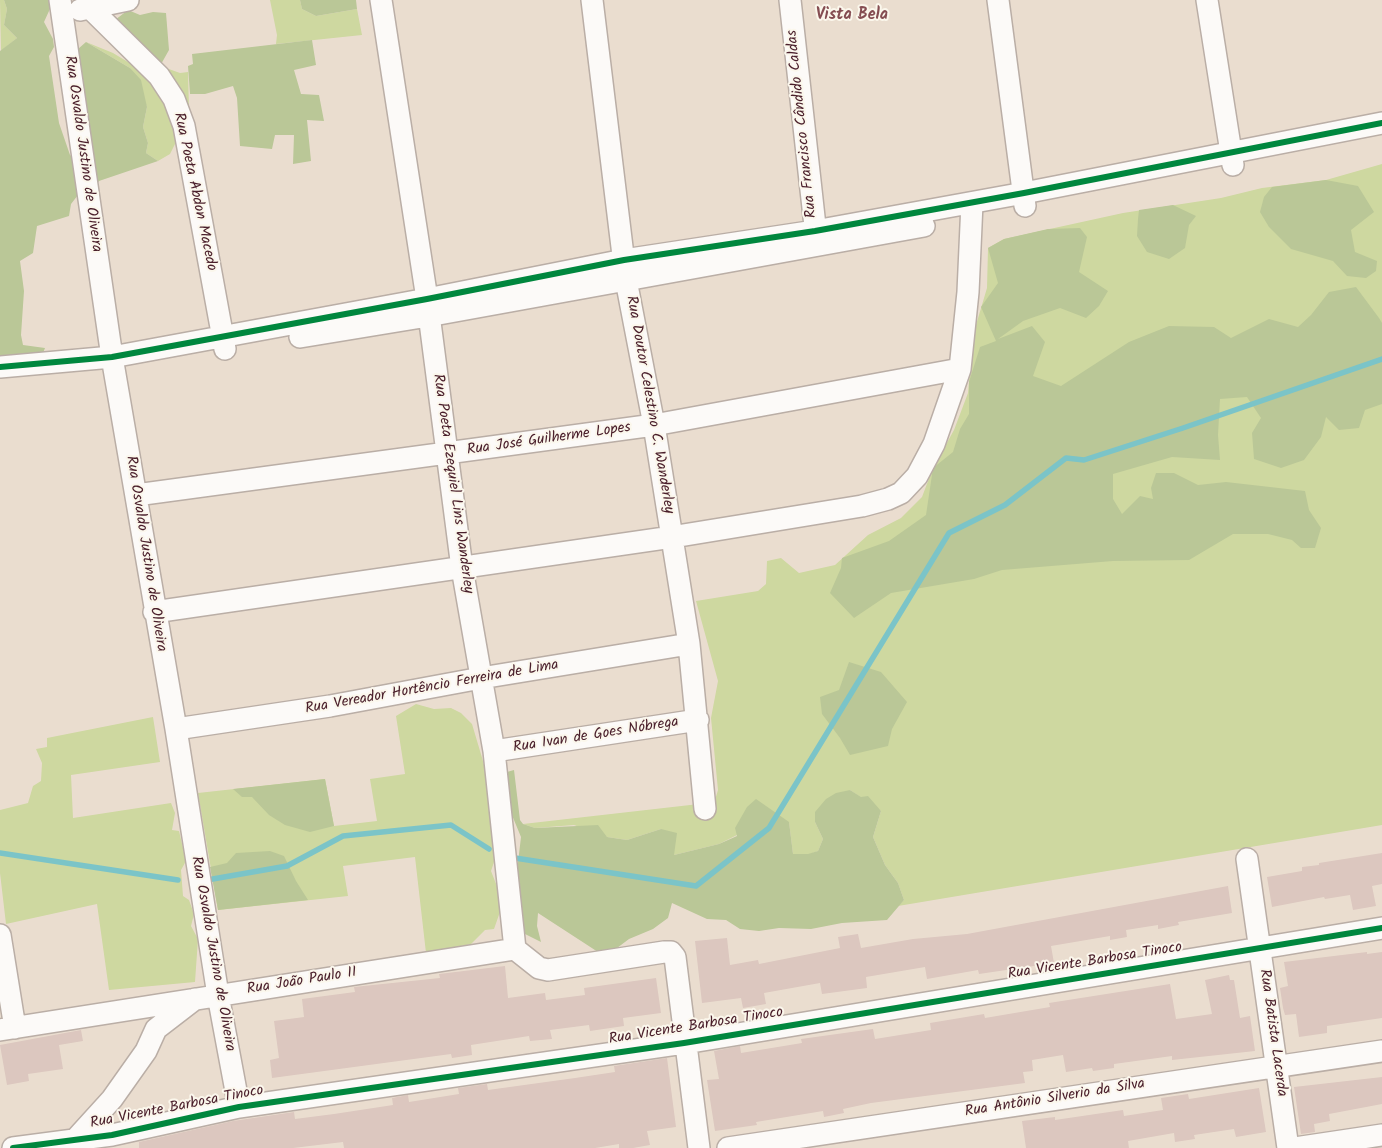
<!DOCTYPE html>
<meta charset="utf-8">
<style>
body{margin:0}
canvas{display:block;background:#eaddcf}
</style>
<canvas width="1382" height="1148"></canvas>
<script>
const c = document.querySelector('canvas').getContext('2d');
c.lineJoin = 'round';
function fillPath(path, color) { c.fillStyle = color; c.fill(path, 'evenodd'); }
const shape = rows => new Path2D(rows.map(r => 'M' + r).join(''));
function trace(path, color, width, dash) { c.strokeStyle = color; c.lineWidth = width; c.lineCap = dash ? 'butt' : 'round'; c.setLineDash(dash || []); c.stroke(path); }
function drawText(font, color, halo, rows, align = 'center') {
  c.font = font + ' Kalam,sans-serif'; c.lineWidth = 4; c.setLineDash([]); c.textBaseline = 'middle'; c.strokeStyle = halo; c.fillStyle = color; for (const [text, x, y, turn = 0] of rows) {
    c.save(); c.translate(x, y); c.rotate((+turn || 0) * Math.PI / 180); c.textAlign = isNaN(turn) ? turn : align; if (halo) c.strokeText(text, 0, 0); c.fillText(text, 0, 0); c.restore();
  }
}
const green = shape([
 [0,0,4,0,7,9,4,25,17,38,1,51],
 [270,0,300,0,302,9,316,16,357,9,362,35,276,44,277,35],
 [86,42,113,53,138,68,148,78,174,119,179,136,170,154,158,161,146,153,148,143,143,127,147,107,130,68],
 [166,68,180,73,188,72,189,109],
 [1382,164,1382,825,898,906,904,900,898,883,885,865,873,837,881,811,850,790,815,822,823,839,818,851,808,855,793,854,789,822,737,835,719,844,674,855,661,829,627,840,607,837,574,825,535,828,523,824,699,804,715,800,718,790,711,718,718,681,696,601,758,591,766,584,767,561,781,558,799,573,835,565,868,535,901,518,922,497,933,468,954,430,968,393,973,335,987,288,988,248,1004,239,1123,213,1221,198,1262,188,1326,180],
 [416,704,434,709,451,708,461,713,472,724,491,788,494,830,494,862,491,871,500,894,501,909,494,929,485,930,471,944,426,953,415,857,343,866,348,896,218,910,198,793,325,779,334,826,377,821,370,779,405,774,396,716],
 [153,717,160,762,71,775,73,818,171,803,175,813,172,830,179,831,186,861,181,870,183,896,189,900,194,914,191,926,198,939,195,982,109,990,97,904,6,924,0,873,0,810,28,803,33,786,41,781,42,763,36,749,47,747,47,738]
]);
const forest = shape([
 [4,0,54,0,44,22,53,39,54,47,49,56,59,123,70,155,77,160,85,186,71,204,69,216,37,226,33,253,20,261,24,291,21,335,23,345,45,348,41,358,0,374,0,51,17,38,4,25,7,9],
 [300,0,356,0,357,9,316,16,302,9],
 [128,10,140,15,153,12,166,13,169,50,160,66,115,20],
 [312,40,316,65,294,70,301,94,319,95,324,121,307,120,311,161,293,164,294,135,275,135,272,149,240,146,237,98,233,86,205,94,190,94,188,66,193,64,192,54],
 [86,42,130,68,141,80,147,107,143,127,148,143,146,153,158,161,99,181,94,189,78,49],
 [1326,180,1358,186,1374,212,1351,230,1355,252,1377,261,1376,271,1366,278,1347,276,1333,261,1291,249,1269,227,1260,212,1264,197,1272,187],
 [1173,205,1196,216,1189,225,1185,248,1169,259,1147,252,1137,236,1138,219,1139,210],
 [1080,228,1087,237,1079,272,1108,291,1099,306,1086,318,1060,308,1023,321,998,339,1032,326,1045,342,1033,376,1061,386,1129,342,1169,326,1214,327,1231,338,1269,319,1298,327,1311,315,1329,292,1356,287,1379,318,1382,323,1382,404,1365,410,1359,428,1339,430,1326,417,1321,437,1304,460,1281,468,1254,459,1252,433,1261,418,1247,397,1220,399,1218,435,1220,460,1172,457,1113,474,1113,499,1122,514,1140,496,1153,499,1151,488,1156,473,1174,473,1198,485,1226,482,1305,491,1309,510,1321,528,1315,548,1301,548,1292,540,1268,534,1233,534,1189,560,1113,561,1002,570,974,579,891,593,854,618,830,593,841,568,842,558,889,541,926,515,933,468,953,452,960,429,969,414,969,382,980,347,996,341,981,307,998,283,988,248,1004,239,1048,229],
 [849,662,881,672,907,702,892,729,888,746,850,755,840,738,822,714,820,697,839,690],
 [514,770,520,820,523,824,535,828,598,825,607,837,627,840,661,829,677,833,674,855,719,844,737,836,735,828,747,807,756,799,789,822,793,854,808,854,818,851,823,839,815,822,815,812,826,799,836,793,850,790,861,797,868,796,881,811,873,837,885,865,898,883,904,900,887,920,842,923,811,929,779,928,759,931,740,929,726,920,707,919,672,903,668,918,653,929,629,939,617,948,598,952,538,913,537,926,541,942,525,934,520,927,517,871,521,837,507,803,507,772],
 [325,779,334,826,310,832,285,825,269,815,252,797,242,797,233,789],
 [270,851,284,856,296,881,308,900,218,910,210,867,227,863,236,853]
]);
const stream = shape([
 [0,853,178,880],
 [515,858,696,886,769,828,949,533,1005,505,1066,458,1084,460,1183,428,1382,359],
 [207,880,287,866,343,836,451,825,489,849]
]);
const building = shape([
 [1382,853,1382,884,1372,886,1376,906,1353,910,1350,895,1325,899,1324,897,1272,907,1267,877,1302,871,1302,867,1319,865,1319,863],
 [1228,886,1232,913,1178,922,1179,925,1158,929,1158,925,1126,930,1127,937,1110,940,1110,936,1051,946,1054,963,979,974,978,970,927,979,925,967,866,977,867,988,822,994,820,983,764,993,766,1004,743,1008,741,998,702,1003,695,941,727,938,730,965,758,960,759,964,840,948,838,937,858,934,861,948,913,939,967,934],
 [1367,952,1367,954,1382,952,1382,1018,1327,1026,1327,1033,1299,1037,1296,1014,1285,1015,1283,1008,1280,988,1288,986,1284,962],
 [505,966,508,998,545,993,546,1000,585,995,584,988,656,978,661,1013,623,1018,624,1026,590,1031,589,1025,550,1030,552,1039,530,1041,529,1036,471,1045,472,1055,452,1058,451,1054,272,1078,270,1060,279,1058,274,1021,304,1017,302,999,355,992,354,987,440,978,439,974],
 [1229,975,1230,980,1234,980,1240,1018,1250,1016,1255,1051,1172,1060,1172,1056,1114,1064,1114,1068,1093,1071,1092,1068,1066,1072,1063,1055,1032,1060,1033,1071,1023,1072,1025,1083,871,1103,843,1109,844,1113,824,1117,823,1111,756,1122,757,1125,715,1131,707,1080,719,1079,714,1051,740,1046,741,1053,802,1043,801,1039,873,1029,875,1039,931,1030,930,1023,984,1014,985,1018,1050,1007,1049,1003,1170,984,1176,1019,1212,1014,1205,980],
 [81,1030,83,1041,59,1045,63,1069,28,1074,29,1081,7,1085,0,1045],
 [667,1058,676,1127,647,1131,650,1145,633,1148,619,1148,619,1144,595,1148,344,1148,343,1142,293,1148,139,1148,139,1142,233,1121,294,1112,295,1119,334,1114,393,1105,392,1098,408,1095,409,1102,459,1094,458,1088,487,1084,488,1090,575,1078,615,1072,614,1066],
 [1382,1077,1382,1104,1329,1114,1330,1121,1314,1124,1315,1132,1301,1134,1294,1087],
 [1259,1088,1266,1132,1236,1137,1234,1129,1194,1135,1195,1139,1175,1142,1174,1133,1128,1141,1129,1148,1026,1148,1022,1121,1055,1117,1055,1120,1123,1110,1124,1116,1163,1110,1161,1098,1188,1094,1189,1099]
]);
const minor = shape([
 [60,0,112,357,176,729,218,995,239,1107],
 [381,0,427,299,462,568,494,751,515,949,539,968,548,970,664,952,671,952,675,957,699,1148],
 [592,0,626,280,654,425,689,644,705,809],
 [790,0,817,244],
 [998,0,1025,206],
 [1207,0,1233,165],
 [90,8,159,76,174,99,184,126,225,349],
 [80,10,128,0],
 [300,337,428,316,924,226],
 [0,367,112,357,427,299,624,260,815,231,1024,193,1382,123],
 [136,495,654,425,960,369],
 [154,612,672,537,862,506,888,499,901,493,917,476,934,444,960,369,968,292,972,203],
 [176,729,330,706,481,678,689,644],
 [494,751,698,720],
 [1247,859,1288,1148],
 [0,935,15,1028],
 [0,1030,515,949],
 [72,1143,112,1099,146,1051,156,1029,195,999],
 [13,1148,112,1135,239,1107,684,1043,1382,928],
 [728,1148,1382,1051],
 [1295,1148,1382,1135]
]);
const cycleway = shape([
 [0,367,112,357,427,299,624,260,815,231,1024,193,1382,123],
 [13,1148,112,1135,239,1107,684,1043,1382,928]
]);
const streetNames = [
 ["Rua Francisco Cândido Caldas",803,124,-96],
 ["Rua Osvaldo Justino de Oliveira",82,154,82],
 ["Rua Poeta Abdon Macedo",194,192,78],
 ["Rua Doutor Celestino C. Wanderley",649,405,80],
 ["Rua José Guilherme Lopes",549,440,-8],
 ["Rua Poeta Ezequiel Lins Wanderley",452,484,82],
 ["Rua Osvaldo Justino de Oliveira",145,554,81],
 ["Rua Vereador Hortêncio Ferreira de Lima",432,688,-10],
 ["Rua Ivan de Goes Nóbrega",596,736,-9],
 ["Rua Osvaldo Justino de Oliveira",212,954,80],
 ["Rua Vicente Barbosa Tinoco",1095,962,-9],
 ["Rua João Paulo II",302,982,-9],
 ["Rua Vicente Barbosa Tinoco",696,1027,-9],
 ["Rua Batista Lacerda",1272,1033,82],
 ["Rua Antônio Silverio da Silva",1055,1099,-9],
 ["Rua Vicente Barbosa Tinoco",177,1108,-11]
];
const neighbourhoodNames = [
 ["Vista Bela",852,16]
];
fillPath(green, '#ced8a0');
fillPath(forest, '#bac797');
trace(stream, '#7bc4c8', 5.5);
fillPath(building, '#dcc7bf');
trace(minor, '#baaea6', 24);
trace(minor, '#fcfaf8', 21);
trace(cycleway, '#00873e', 6);
drawText('15px', '#4a1f2b', '#fbf7ec', streetNames);
drawText('bold 16px', '#854d52', '#fbf7ec', neighbourhoodNames);
</script>
